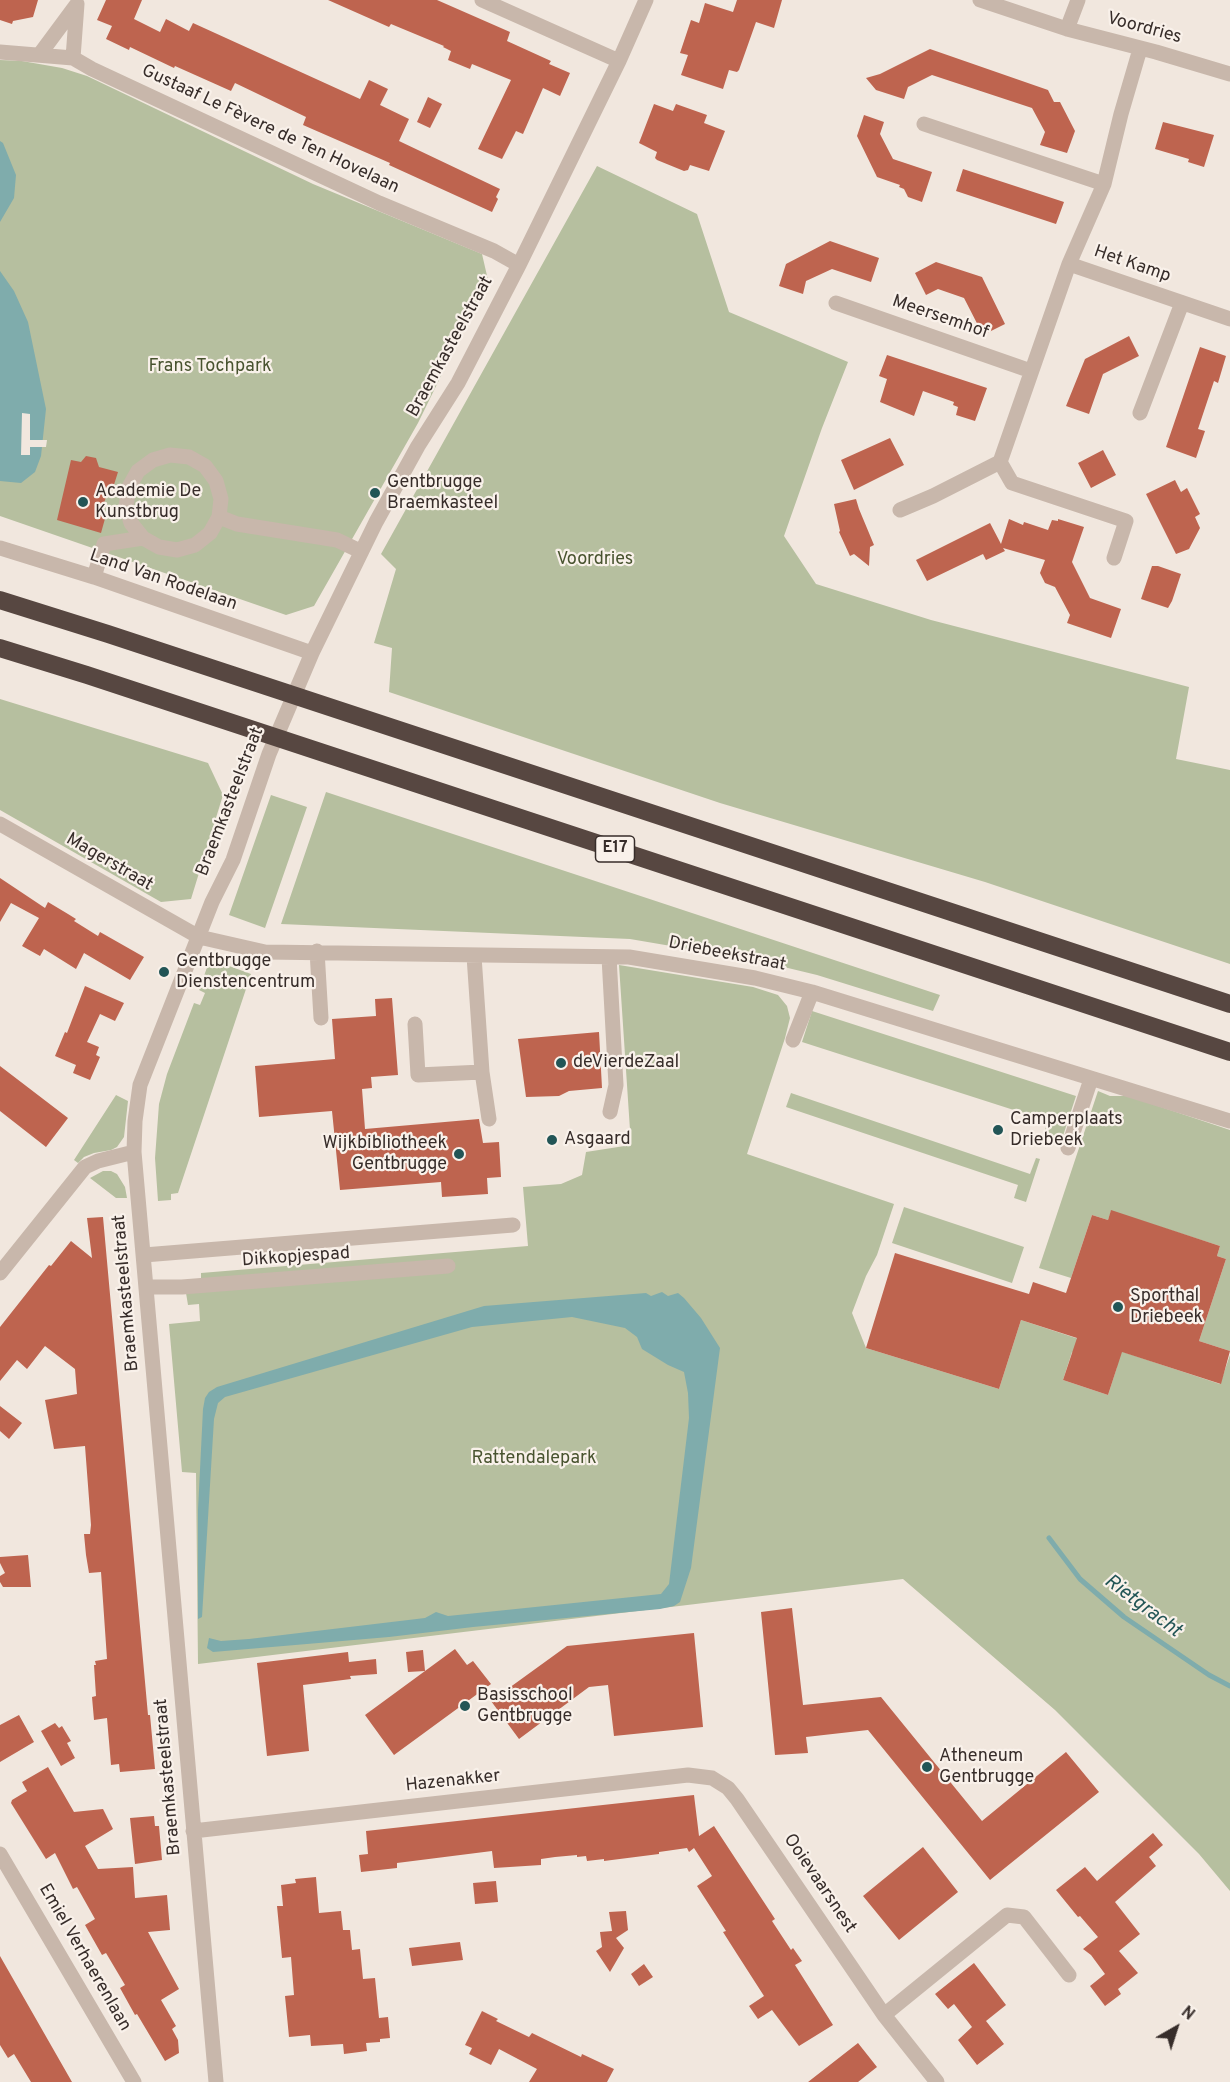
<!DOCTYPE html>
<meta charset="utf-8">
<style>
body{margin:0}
#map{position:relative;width:1230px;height:2082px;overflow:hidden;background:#f1e7de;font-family:Overpass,sans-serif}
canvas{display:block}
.north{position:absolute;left:1146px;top:1998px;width:60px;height:60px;-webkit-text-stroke:4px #f9f1ea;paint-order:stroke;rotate:39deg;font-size:16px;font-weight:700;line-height:24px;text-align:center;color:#372d2a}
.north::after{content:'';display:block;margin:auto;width:21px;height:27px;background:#372d2a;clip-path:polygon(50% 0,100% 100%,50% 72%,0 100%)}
</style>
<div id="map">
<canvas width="1230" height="2082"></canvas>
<div class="north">N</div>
</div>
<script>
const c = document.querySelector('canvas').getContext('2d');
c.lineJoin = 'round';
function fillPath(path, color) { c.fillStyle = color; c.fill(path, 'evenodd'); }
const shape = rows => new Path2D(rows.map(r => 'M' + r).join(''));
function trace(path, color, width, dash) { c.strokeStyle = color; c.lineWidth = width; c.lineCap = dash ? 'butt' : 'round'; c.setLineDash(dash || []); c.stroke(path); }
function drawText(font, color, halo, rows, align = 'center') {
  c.font = font + ' Overpass,sans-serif'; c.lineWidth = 4.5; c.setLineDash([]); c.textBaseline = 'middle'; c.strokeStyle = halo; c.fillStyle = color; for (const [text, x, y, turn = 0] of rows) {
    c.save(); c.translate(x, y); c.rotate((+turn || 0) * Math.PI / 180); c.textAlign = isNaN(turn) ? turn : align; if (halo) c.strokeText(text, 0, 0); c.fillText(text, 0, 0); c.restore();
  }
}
const green = shape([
 [0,60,22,61,62,68,87,76,313,184,482,254,488,280,418,423,314,606,286,615,0,516],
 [597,166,697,214,729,312,848,362,822,428,784,536,816,584,931,620,1189,687,1176,759,1230,770,1230,964,985,882,720,803,389,692,392,648,374,643,396,569,381,554],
 [0,699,208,763,223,795,191,899,161,902,0,810],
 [326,792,940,995,933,1011,817,975,759,961,630,939,281,924],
 [271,795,307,807,265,928,229,915],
 [210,959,251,974,178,1193,171,1194,171,1200,158,1201,155,1158,159,1104,167,1074,194,1003,200,1005,205,993,199,990],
 [619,965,753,987,778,995,787,1006,790,1018,785,1038,747,1154,894,1204,877,1255,866,1276,852,1313,866,1348,999,1389,1021,1320,1094,1344,1089,1357,1072,1352,1063,1380,1108,1395,1117,1367,1097,1360,1102,1345,1220,1384,1230,1355,1230,1891,1199,1854,1055,1710,903,1579,198,1664,196,1473,182,1472,169,1324,200,1321,199,1304,188,1305,186,1293,198,1292,201,1289,201,1273,528,1246,523,1187,561,1184,582,1175,586,1152,631,1145],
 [812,1011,1076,1096,1060,1145,1042,1139,1048,1121,802,1042],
 [1098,1091,1110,1096,1128,1096,1230,1130,1230,1351,1199,1341,1226,1259,1217,1256,1220,1246,1111,1211,1108,1220,1092,1215,1071,1278,1039,1268],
 [791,1093,1030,1174,1036,1158,1040,1159,1026,1202,1014,1198,1018,1185,786,1107],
 [116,1095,128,1101,124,1137,117,1147,111,1150,94,1153,84,1157,78,1163,74,1160],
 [103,1171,111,1171,117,1174,125,1187,127,1198,116,1198,90,1178],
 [904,1207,1024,1247,1012,1283,892,1243]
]);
const water = shape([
 [0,141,3,143,16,175,14,198,0,222],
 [0,271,14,291,28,322,46,409,41,456,35,472,21,483,0,481],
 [662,1292,668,1296,678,1293,684,1298,701,1318,720,1348,691,1568,680,1602,674,1606,660,1609,473,1627,389,1637,213,1652,207,1648,209,1638,221,1641,249,1639,425,1618,436,1612,448,1616,661,1594,669,1584,689,1418,688,1393,684,1372,668,1365,642,1349,637,1337,625,1328,572,1317,472,1327,225,1397,218,1403,214,1419,202,1617,198,1619,198,1510,203,1409,205,1398,209,1392,217,1387,484,1306,646,1293,651,1296]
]);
const pier = shape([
 [22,413,30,414,30,440,47,440,46,447,30,447,30,455,21,455]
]);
const stream = shape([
 [1049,1538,1080,1579,1124,1617,1209,1675,1230,1686]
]);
const building = shape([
 [0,0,38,0,33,17,13,21,12,24,0,20],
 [106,0,142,0,134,19,160,32,166,19,189,31,193,23,360,99,369,80,388,89,380,105,409,119,399,141,500,189,496,197,498,199,492,212,389,165,390,163,303,125,306,117,235,83,231,91,175,66,174,68,130,47,129,50,106,39,112,26,97,20],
 [328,0,437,0,510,32,507,41,551,61,549,64,570,73,560,96,543,88,523,134,516,131,502,159,478,149,511,80,472,64,470,69,448,60,451,51,443,47,444,46,391,24,389,27],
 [737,0,782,0,774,28,756,22,739,70,737,72,729,70,723,89,681,75,688,55,680,53,691,20,699,23,705,3,733,12],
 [930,49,1048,90,1054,102,1060,102,1075,131,1067,153,1040,145,1045,132,1032,108,932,75,908,87,904,99,876,90,866,78,880,74],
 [428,97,442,104,430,128,417,122],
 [654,104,673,111,676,104,707,115,704,123,725,131,709,171,690,165,688,170,684,171,657,160,655,158,657,152,639,143],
 [864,115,884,122,880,134,893,159,932,172,922,202,908,197,904,189,899,187,900,185,877,177,857,136],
 [1163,122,1214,135,1204,167,1188,162,1189,159,1155,149],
 [963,169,1064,202,1056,224,956,191],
 [830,241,879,258,871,282,832,269,806,281,803,294,779,286,786,264],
 [936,262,982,277,1005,324,983,335,964,298,938,289,926,295,915,273],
 [1129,336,1139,356,1103,374,1089,414,1066,406,1085,359],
 [1200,347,1226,356,1218,383,1214,381,1198,429,1205,431,1196,458,1166,447],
 [887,355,987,388,975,421,956,415,958,407,953,405,954,402,923,391,914,416,880,402,887,379,879,376],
 [890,438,904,465,854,490,841,460],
 [1103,450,1116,475,1091,488,1078,463],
 [86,456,96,458,99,467,118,472,112,491,108,490,102,510,106,515,101,533,57,520,71,460,81,462],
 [1175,480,1181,492,1187,488,1200,514,1195,517,1200,528,1189,549,1176,554,1146,494],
 [856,499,859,509,874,545,870,547,869,566,854,554,850,556,839,532,840,531,834,504],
 [1009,519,1023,525,1024,522,1048,530,1052,520,1058,521,1058,519,1084,527,1072,562,1090,598,1121,609,1111,638,1067,623,1070,615,1055,587,1045,583,1040,573,1045,560,1003,548,1005,551,986,560,983,554,927,581,916,560,990,523,1001,544],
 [1152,566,1158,566,1181,574,1172,601,1168,608,1141,599],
 [0,878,45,908,48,902,68,914,76,919,74,921,98,936,100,932,144,957,130,980,84,953,76,969,44,949,40,956,22,946,39,918,11,903,0,922],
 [85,986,124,1003,115,1021,100,1014,87,1042,99,1047,96,1055,100,1057,90,1080,73,1073,76,1065,55,1056,65,1032,67,1033],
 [392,998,398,1075,371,1077,372,1088,362,1089,365,1129,479,1119,483,1143,499,1142,501,1177,487,1178,488,1194,442,1197,441,1182,340,1190,332,1111,259,1117,255,1066,335,1059,332,1019,376,1016,375,999],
 [599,1032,602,1088,569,1091,559,1096,526,1097,518,1039],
 [0,1066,68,1118,46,1147,0,1111],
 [1111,1210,1220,1246,1217,1256,1226,1259,1199,1341,1230,1351,1221,1384,1122,1352,1108,1395,1063,1380,1077,1338,1021,1320,999,1389,866,1348,895,1253,1029,1294,1033,1282,1066,1293,1092,1215,1108,1220],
 [103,1217,148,1715,150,1715,155,1769,120,1772,119,1764,111,1765,107,1718,94,1720,92,1697,96,1696,94,1665,96,1665,95,1661,107,1659,101,1572,89,1573,86,1555,84,1534,90,1534,91,1525,85,1446,54,1449,45,1400,77,1394,75,1369,45,1346,27,1369,17,1360,0,1381,0,1327,49,1265,51,1266,71,1241,92,1258,87,1218],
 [0,1406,22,1423,9,1439,0,1431],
 [28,1555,31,1587,3,1587,0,1582,0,1576,5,1573,0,1563,0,1557],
 [792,1608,803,1705,881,1697,982,1821,1066,1752,1099,1792,990,1880,868,1730,806,1737,808,1753,775,1755,761,1612],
 [694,1633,703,1727,614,1736,608,1685,589,1687,519,1739,491,1701,567,1646],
 [455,1649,467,1665,473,1661,491,1684,394,1755,365,1715],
 [423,1650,425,1671,408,1672,406,1652],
 [348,1652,349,1662,376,1659,377,1674,350,1676,351,1679,303,1685,309,1751,267,1756,257,1663],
 [19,1715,34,1742,0,1762,0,1725],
 [55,1723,59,1728,62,1726,71,1741,67,1743,75,1758,61,1766,41,1731],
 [48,1767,74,1812,103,1809,113,1829,85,1846,98,1869,133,1867,135,1898,167,1895,170,1930,148,1932,179,1989,161,2000,176,2026,172,2029,178,2040,179,2053,165,2061,137,2014,135,2015,120,1988,125,1985,106,1953,102,1955,85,1925,95,1919,77,1887,73,1889,55,1853,46,1859,11,1803,12,1800,27,1791,22,1782],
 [694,1795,699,1836,714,1826,775,1919,772,1921,791,1950,793,1948,802,1961,795,1965,833,2025,799,2046,772,2010,758,2019,749,2006,764,1996,737,1954,723,1932,726,1931,697,1886,712,1876,694,1848,689,1852,687,1848,659,1852,659,1854,604,1861,604,1859,587,1861,586,1856,577,1857,577,1855,555,1857,541,1859,541,1865,494,1868,492,1851,397,1863,397,1868,361,1872,359,1855,368,1854,366,1831],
 [154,1816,155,1826,159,1826,162,1860,135,1864,130,1818],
 [1153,1833,1163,1845,1149,1857,1156,1866,1115,1902,1140,1934,1119,1951,1138,1973,1118,1989,1121,1994,1105,2006,1090,1986,1105,1974,1091,1955,1083,1949,1098,1937,1080,1916,1078,1917,1056,1890,1085,1867,1097,1881],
 [923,1847,958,1892,899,1940,863,1896],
 [316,1877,319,1913,341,1911,343,1930,350,1930,352,1950,360,1949,363,1979,375,1978,379,2018,388,2017,390,2038,380,2039,380,2042,366,2043,367,2051,344,2054,343,2044,311,2046,310,2035,289,2037,285,1996,294,1995,291,1957,282,1958,277,1906,283,1906,281,1885,296,1883,295,1879],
 [496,1881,498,1902,475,1904,473,1883],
 [626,1911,628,1930,616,1938,624,1948,610,1972,596,1951,602,1947,600,1932,612,1931,609,1912],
 [460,1942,463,1960,412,1966,409,1948],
 [0,1956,72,2082,31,2082,14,2054,8,2058,0,2045],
 [974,1963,1006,2005,986,2021,1004,2044,977,2065,958,2040,972,2027,954,2004,948,2009,935,1994],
 [644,1964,653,1977,639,1986,631,1974],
 [482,2011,498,2019,496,2021,529,2037,532,2033,581,2057,582,2054,614,2069,607,2082,529,2082,537,2069,499,2049,491,2065,469,2054,472,2048,465,2045],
 [858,2043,877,2067,858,2082,808,2082]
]);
const minor = shape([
 [482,0,619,61],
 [980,0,1067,29,1156,52,1230,74],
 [1067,29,1078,0],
 [0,52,73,58,92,69,379,203,494,251,519,265],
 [40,54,77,4],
 [73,58,77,4],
 [924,124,1104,184],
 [1069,264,1230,319],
 [836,303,1031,371],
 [1140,413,1182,303],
 [1000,462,1012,483,1126,521,1114,558],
 [900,510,933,496,1000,462,1069,264,1104,184,1121,114,1140,49],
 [219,517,221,499,216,481,205,466,189,457,170,455,153,460,138,471,129,487,126,506,131,523,143,538,159,547,177,550,195,545,210,533,219,517,237,524,337,540,360,551],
 [0,548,94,577,312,653],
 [94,577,104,544,143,538],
 [0,824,199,937,265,952,629,957,755,978,812,992,1230,1121],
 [317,951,321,1018],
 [474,956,482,1072,489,1119],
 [609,957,616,1085,610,1112],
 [415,1024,418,1075,482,1072],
 [793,1040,812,992],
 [1068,1148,1091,1079],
 [144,1255,513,1225],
 [0,1273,85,1167,98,1161,134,1152],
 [146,1287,182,1287,448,1266],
 [193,1831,688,1775,712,1778,728,1788,737,1799,884,2015,937,2082],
 [0,1854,134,2082],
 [884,2015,1007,1915,1024,1917,1069,1975],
 [216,2082,134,1152,135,1121,140,1085,212,902,233,860,269,754,312,653,376,522,418,446,458,383,519,265,619,61,646,0]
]);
const highwayBridge = shape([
 [0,600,108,634,1230,1004],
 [0,648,87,675,1230,1052]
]);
const markers = [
 [375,493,6,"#225556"],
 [83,502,6,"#225556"],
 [164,972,6,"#225556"],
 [561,1063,6,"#225556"],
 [998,1130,6,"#225556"],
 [552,1140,6,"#225556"],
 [459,1154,6,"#225556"],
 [1118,1307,6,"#225556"],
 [465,1706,6,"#225556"],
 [927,1767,6,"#225556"]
];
const shields = [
 [615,849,39]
];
const shieldNames = [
 ["E17",615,849]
];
const streetNames = [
 ["Voordries",1144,29,15],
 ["Gustaaf Le Fèvere de Ten Hovelaan",270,130,25],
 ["Het Kamp",1132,265,19],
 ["Meersemhof",940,318,19],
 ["Braemkasteelstraat",451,347,-61],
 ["Land Van Rodelaan",163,581,19],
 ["Braemkasteelstraat",231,802,-69],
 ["Magerstraat",109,863,30],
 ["Driebeekstraat",727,955,11],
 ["Dikkopjespad",296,1258,-4],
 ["Braemkasteelstraat",127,1293,-95],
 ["Braemkasteelstraat",169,1777,-95],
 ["Hazenakker",453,1782,-6],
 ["Ooievaarsnest",819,1884,56],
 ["Emiel Verhaerenlaan",84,1958,60]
];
const parkNames = [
 ["Frans Tochpark",210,367],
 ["Voordries",595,560],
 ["Rattendalepark",534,1459]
];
const poiNames = [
 ["Gentbrugge",387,483],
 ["Braemkasteel",387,504],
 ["Academie De",95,492],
 ["Kunstbrug",95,513],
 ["Gentbrugge",176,962],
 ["Dienstencentrum",176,983],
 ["deVierdeZaal",573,1063],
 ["Camperplaats",1010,1120],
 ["Driebeek",1010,1141],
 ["Asgaard",564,1140],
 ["Wijkbibliotheek",447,1144,"right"],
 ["Gentbrugge",447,1165,"right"],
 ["Sporthal",1130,1297],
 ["Driebeek",1130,1318],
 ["Basisschool",477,1696],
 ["Gentbrugge",477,1717],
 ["Atheneum",939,1757],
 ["Gentbrugge",939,1778]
];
const waterNames = [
 ["Rietgracht",1142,1607,37]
];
fillPath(green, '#b6bf9f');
fillPath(water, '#7facac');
fillPath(pier, '#f1e7de');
trace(stream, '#7facac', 5);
fillPath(building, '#be644f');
trace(minor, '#c8b7ab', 15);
trace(highwayBridge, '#574741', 18);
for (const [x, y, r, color] of markers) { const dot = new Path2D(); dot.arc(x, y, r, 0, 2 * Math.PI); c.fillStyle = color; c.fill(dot); trace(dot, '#f9f1ea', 2); }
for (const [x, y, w] of shields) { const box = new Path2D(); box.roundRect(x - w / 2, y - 13, w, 26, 4.5); c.fillStyle = '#f9f1ea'; c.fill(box); trace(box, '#372d2a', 1.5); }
drawText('bold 16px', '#372d2a', null, shieldNames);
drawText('18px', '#372d2a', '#f9f1ea', streetNames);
drawText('18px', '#48532f', '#f9f1ea', parkNames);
drawText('18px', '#372d2a', '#f9f1ea', poiNames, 'left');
drawText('italic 20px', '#225556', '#f9f1ea', waterNames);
</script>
